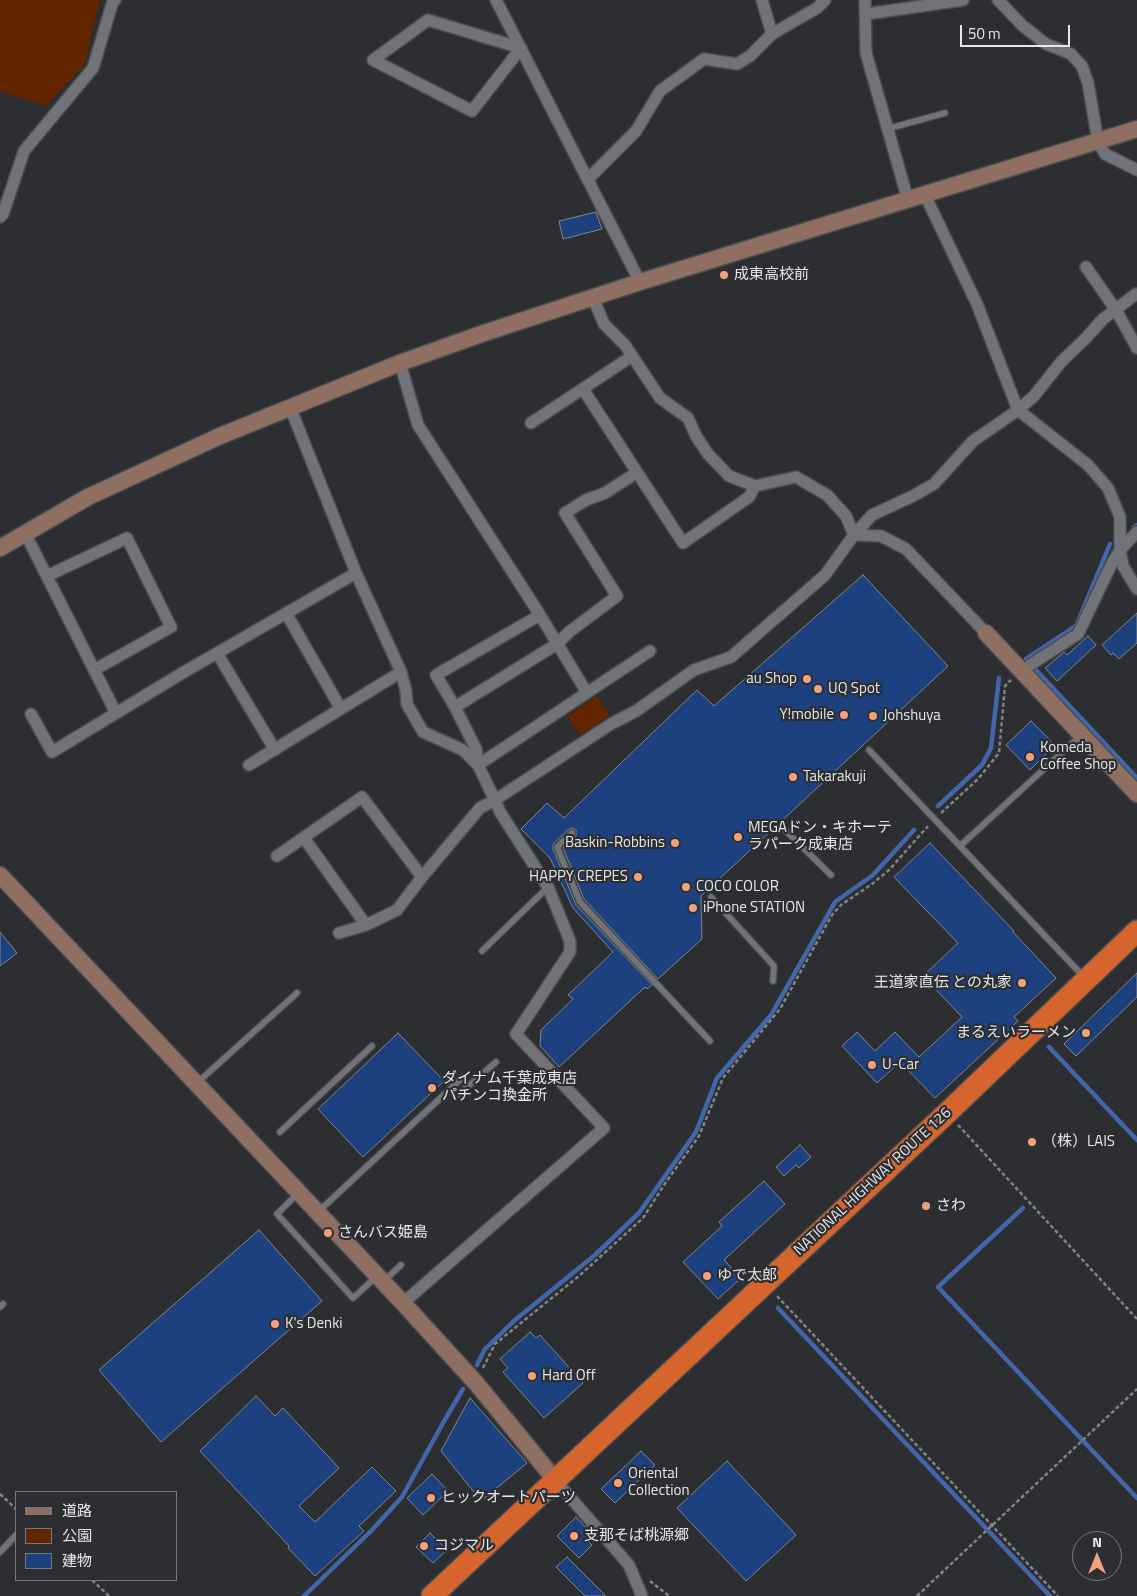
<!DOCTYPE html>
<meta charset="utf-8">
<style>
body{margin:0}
#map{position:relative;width:1137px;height:1596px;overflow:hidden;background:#2c2e32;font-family:"Titillium Web","Noto Sans JP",sans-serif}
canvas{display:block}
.legend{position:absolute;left:15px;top:1491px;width:162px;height:90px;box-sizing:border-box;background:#2c2e32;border:1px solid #76787c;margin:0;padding:6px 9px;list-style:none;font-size:15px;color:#e6e8ea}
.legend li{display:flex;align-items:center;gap:10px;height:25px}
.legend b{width:25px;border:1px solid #76787c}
.north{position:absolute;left:1072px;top:1531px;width:50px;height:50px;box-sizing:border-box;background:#2c2e32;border:1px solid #76787c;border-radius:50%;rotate:0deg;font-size:14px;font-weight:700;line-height:20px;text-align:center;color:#e6e8ea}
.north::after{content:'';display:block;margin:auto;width:18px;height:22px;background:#f1a17d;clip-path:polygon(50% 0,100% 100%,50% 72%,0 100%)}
.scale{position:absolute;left:960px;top:25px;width:110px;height:22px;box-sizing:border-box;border:2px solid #e6e8ea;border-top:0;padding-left:6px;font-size:15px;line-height:18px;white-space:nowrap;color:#e6e8ea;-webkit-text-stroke:4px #2c2e32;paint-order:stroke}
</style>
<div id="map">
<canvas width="1137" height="1596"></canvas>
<ul class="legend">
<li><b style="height:6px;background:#8f6f62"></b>道路</li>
<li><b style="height:14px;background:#632400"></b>公園</li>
<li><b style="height:14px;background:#1c417e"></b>建物</li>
</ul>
<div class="north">N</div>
<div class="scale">50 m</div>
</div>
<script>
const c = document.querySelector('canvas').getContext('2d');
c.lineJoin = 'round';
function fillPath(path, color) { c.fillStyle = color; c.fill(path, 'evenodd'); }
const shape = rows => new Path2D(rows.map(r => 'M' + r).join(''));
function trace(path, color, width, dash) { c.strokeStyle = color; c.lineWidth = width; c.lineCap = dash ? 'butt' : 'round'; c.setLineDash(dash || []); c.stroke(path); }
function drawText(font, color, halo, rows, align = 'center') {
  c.font = font + ' "Titillium Web","Noto Sans JP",sans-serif'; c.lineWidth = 4.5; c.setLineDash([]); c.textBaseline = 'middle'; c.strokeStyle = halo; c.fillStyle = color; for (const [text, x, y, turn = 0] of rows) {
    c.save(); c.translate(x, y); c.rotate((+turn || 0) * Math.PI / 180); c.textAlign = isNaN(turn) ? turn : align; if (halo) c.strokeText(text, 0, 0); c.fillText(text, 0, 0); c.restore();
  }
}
const green = shape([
 [0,0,100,0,84,65,46,106,0,91],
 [597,696,610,715,580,735,567,716]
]);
const stream = shape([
 [1134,527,1137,525],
 [1026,659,1076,626,1110,544],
 [1036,670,1137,778],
 [938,806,982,765,991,748,999,678],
 [1049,1047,1137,1140],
 [1023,1208,938,1287,1137,1498],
 [778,1308,1050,1596],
 [477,1365,485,1349,515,1320,595,1255,639,1213,696,1132,717,1078,771,1015,835,902,873,875,914,830],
 [304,1596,372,1530,402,1497,443,1423,463,1389]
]);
const building = shape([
 [596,212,602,229,563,239,559,221,596,212],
 [863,575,948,666,701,896,702,939,658,979,584,899,563,848,576,836,576,830,573,828,569,829,553,844,553,849,576,905,652,985,647,989,645,987,559,1067,540,1046,541,1030,573,999,568,995,613,952,573,908,550,858,521,829,547,803,564,818,697,690,714,706,863,575],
 [1137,613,1137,643,1119,659,1113,653,1111,655,1102,645,1137,613],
 [1088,636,1096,645,1057,681,1045,668,1064,652,1067,655,1088,636],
 [1031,721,1055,745,1030,770,1006,745,1031,721],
 [930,843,1014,931,1013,932,1056,978,1014,1017,1018,1021,935,1098,900,1062,877,1083,842,1046,857,1032,875,1051,895,1032,919,1057,962,1017,923,976,958,943,894,877,930,843],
 [0,932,17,953,0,966,0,932],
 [1137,973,1137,997,1076,1056,1064,1044,1137,973],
 [398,1033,444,1081,363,1157,318,1109,398,1033],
 [800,1145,811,1157,799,1168,796,1165,784,1176,776,1167,800,1145],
 [764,1181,785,1204,724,1260,741,1278,718,1299,683,1262,722,1226,719,1222,764,1181],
 [259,1230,322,1301,161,1442,99,1370,259,1230],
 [530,1332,536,1338,540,1335,583,1383,544,1418,503,1372,508,1368,500,1359,530,1332],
 [256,1396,275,1416,283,1408,339,1468,299,1506,315,1522,372,1467,396,1491,359,1526,364,1531,315,1576,288,1548,289,1546,200,1451,256,1396],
 [470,1398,527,1463,481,1501,441,1451,470,1398],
 [641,1451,655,1465,615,1503,601,1489,641,1451],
 [727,1461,796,1535,746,1581,677,1508,727,1461],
 [432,1474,448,1491,423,1515,407,1498,432,1474],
 [576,1517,592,1534,586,1539,592,1545,579,1558,557,1536,576,1517],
 [430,1533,447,1550,433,1563,416,1547,430,1533],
 [567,1557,606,1596,585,1596,556,1567,567,1557]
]);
const path = shape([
 [941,813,978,779,999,753,1005,686,1011,680],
 [958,1125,1137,1319],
 [777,1296,1058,1596],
 [483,1368,495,1344,579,1276,643,1218,666,1182,699,1136,723,1078,780,1009,832,915,841,905,872,884,889,870,928,826],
 [0,1494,16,1509],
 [92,1580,109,1596],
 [650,1581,669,1596],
 [917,1596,1137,1389]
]);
const lane = shape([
 [887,129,945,113],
 [869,750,1083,976],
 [784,829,831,875],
 [572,833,557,847,580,902,710,1041],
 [960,846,1080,736],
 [711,897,774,966,773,981],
 [482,951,548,887],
 [198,1082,297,993],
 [459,1094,496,1062],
 [280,1132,372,1046],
 [297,1194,277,1214,353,1298,376,1277],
 [319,1211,463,1077],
 [384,1281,401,1265],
 [0,1307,3,1304],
 [0,1552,16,1535]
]);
const street = shape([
 [496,0,640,282],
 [762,0,772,34],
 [865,0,866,53,908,200],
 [998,0,1023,26,1046,44,1071,54,1082,66,1088,83,1098,142,1105,154,1137,170],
 [866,14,963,0],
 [428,20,521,48,472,111,373,60,428,20],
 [588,179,636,131,660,91,704,59,737,64,750,56,772,34,817,8,825,0],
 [925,195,977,304,1018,410,1088,465,1108,488,1120,517,1120,550,1123,566,1137,589],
 [0,217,3,214,24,151,93,68,113,1,115,0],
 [1086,267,1116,310,1137,348],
 [593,298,604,324,625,345,660,398,688,418,696,436,708,454,729,476,755,486],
 [400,363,418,425,540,615,587,693],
 [583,389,683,543,749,497,755,486,796,477,827,495,846,516,854,535],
 [290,407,356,573,401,672,406,691,407,704,423,732,463,750,478,765,495,800,480,808,422,877,397,910,366,925,339,933],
 [531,423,632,356],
 [25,533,116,713],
 [854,535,881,536,906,549,986,633],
 [47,576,127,538,171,627,94,670],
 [286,613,341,709],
 [540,615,436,675,455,707,476,749,478,765,650,651],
 [217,653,275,750],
 [1021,671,1078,634,1111,565,1120,550,1137,532],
 [455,707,557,644,569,632,617,596,565,513,586,500,605,493,636,473],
 [31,714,52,752,184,672,356,573],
 [249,765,401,672],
 [304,838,366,925],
 [277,856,362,797,422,877],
 [403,1303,604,1128,516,1034,570,952,570,941,548,887,500,812,495,800,611,724,636,711,694,670,731,657,825,575,854,535,872,515,913,496,934,484,973,441,1018,410,1034,396,1061,362,1085,339,1103,319,1136,294],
 [556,1481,629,1565,642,1596]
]);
const secondary = shape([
 [0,548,88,497,220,436,400,363,484,333,640,282,1137,129],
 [986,633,1137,794],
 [0,875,403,1303,476,1383,556,1481]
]);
const highway = shape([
 [432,1596,947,1113,1137,931]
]);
const markers = [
 [724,275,5,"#f1a17d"],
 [807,679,5,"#f1a17d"],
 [818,689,5,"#f1a17d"],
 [844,715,5,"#f1a17d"],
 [873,716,5,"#f1a17d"],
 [1030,757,5,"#f1a17d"],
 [793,777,5,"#f1a17d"],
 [738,837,5,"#f1a17d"],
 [675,843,5,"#f1a17d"],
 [638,877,5,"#f1a17d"],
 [686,887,5,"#f1a17d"],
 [693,908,5,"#f1a17d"],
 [1022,983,5,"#f1a17d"],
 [1086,1033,5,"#f1a17d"],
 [872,1065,5,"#f1a17d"],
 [432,1088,5,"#f1a17d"],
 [1032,1142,5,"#f1a17d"],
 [926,1206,5,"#f1a17d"],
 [328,1233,5,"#f1a17d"],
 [707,1276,5,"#f1a17d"],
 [275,1324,5,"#f1a17d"],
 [532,1376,5,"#f1a17d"],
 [618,1483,5,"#f1a17d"],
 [431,1498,5,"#f1a17d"],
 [574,1536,5,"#f1a17d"],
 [424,1546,5,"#f1a17d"]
];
const poiNames = [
 ["成東高校前",734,275],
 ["au Shop",797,679,"right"],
 ["UQ Spot",828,689],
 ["Y!mobile",834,715,"right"],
 ["Johshuya",883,716],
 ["Komeda",1040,748],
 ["Coffee Shop",1040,765],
 ["Takarakuji",803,777],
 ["MEGAドン・キホーテ",748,828],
 ["ラパーク成東店",748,845],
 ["Baskin-Robbins",665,843,"right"],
 ["HAPPY CREPES",628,877,"right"],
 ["COCO COLOR",696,887],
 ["iPhone STATION",703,908],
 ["王道家直伝 との丸家",1012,983,"right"],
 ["まるえいラーメン",1076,1033,"right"],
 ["U-Car",882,1065],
 ["ダイナム千葉成東店",442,1079],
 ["パチンコ換金所",442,1096],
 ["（株）LAIS",1042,1142],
 ["さわ",936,1206],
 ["さんバス姫島",338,1233],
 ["ゆで太郎",717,1276],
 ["K's Denki",285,1324],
 ["Hard Off",542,1376],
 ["Oriental",628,1474],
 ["Collection",628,1491],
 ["ヒックオートパーツ",441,1498],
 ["支那そば桃源郷",584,1536],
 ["コジマル",434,1546]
];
const streetNames = [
 ["NATIONAL HIGHWAY ROUTE 126",873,1182,-43]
];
fillPath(green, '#632400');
trace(stream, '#4167a9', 4.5);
fillPath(building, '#1c417e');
trace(building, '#828589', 1);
trace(lane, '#4b4d4f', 8);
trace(street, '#4b4d4f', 14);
trace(secondary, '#4b4d4f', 19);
trace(highway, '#4b4d4f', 24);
trace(path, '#818386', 2.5, [4, 2.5]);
trace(lane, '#717378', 5.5);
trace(street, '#717378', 11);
trace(secondary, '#8f6f62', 16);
trace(highway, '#d5652d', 21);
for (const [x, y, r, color] of markers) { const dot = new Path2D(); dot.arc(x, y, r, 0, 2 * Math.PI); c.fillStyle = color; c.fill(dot); trace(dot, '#2c2e32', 2); }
drawText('15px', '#e6e8ea', '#2c2e32', poiNames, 'left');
drawText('15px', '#e6e8ea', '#2c2e32', streetNames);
</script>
